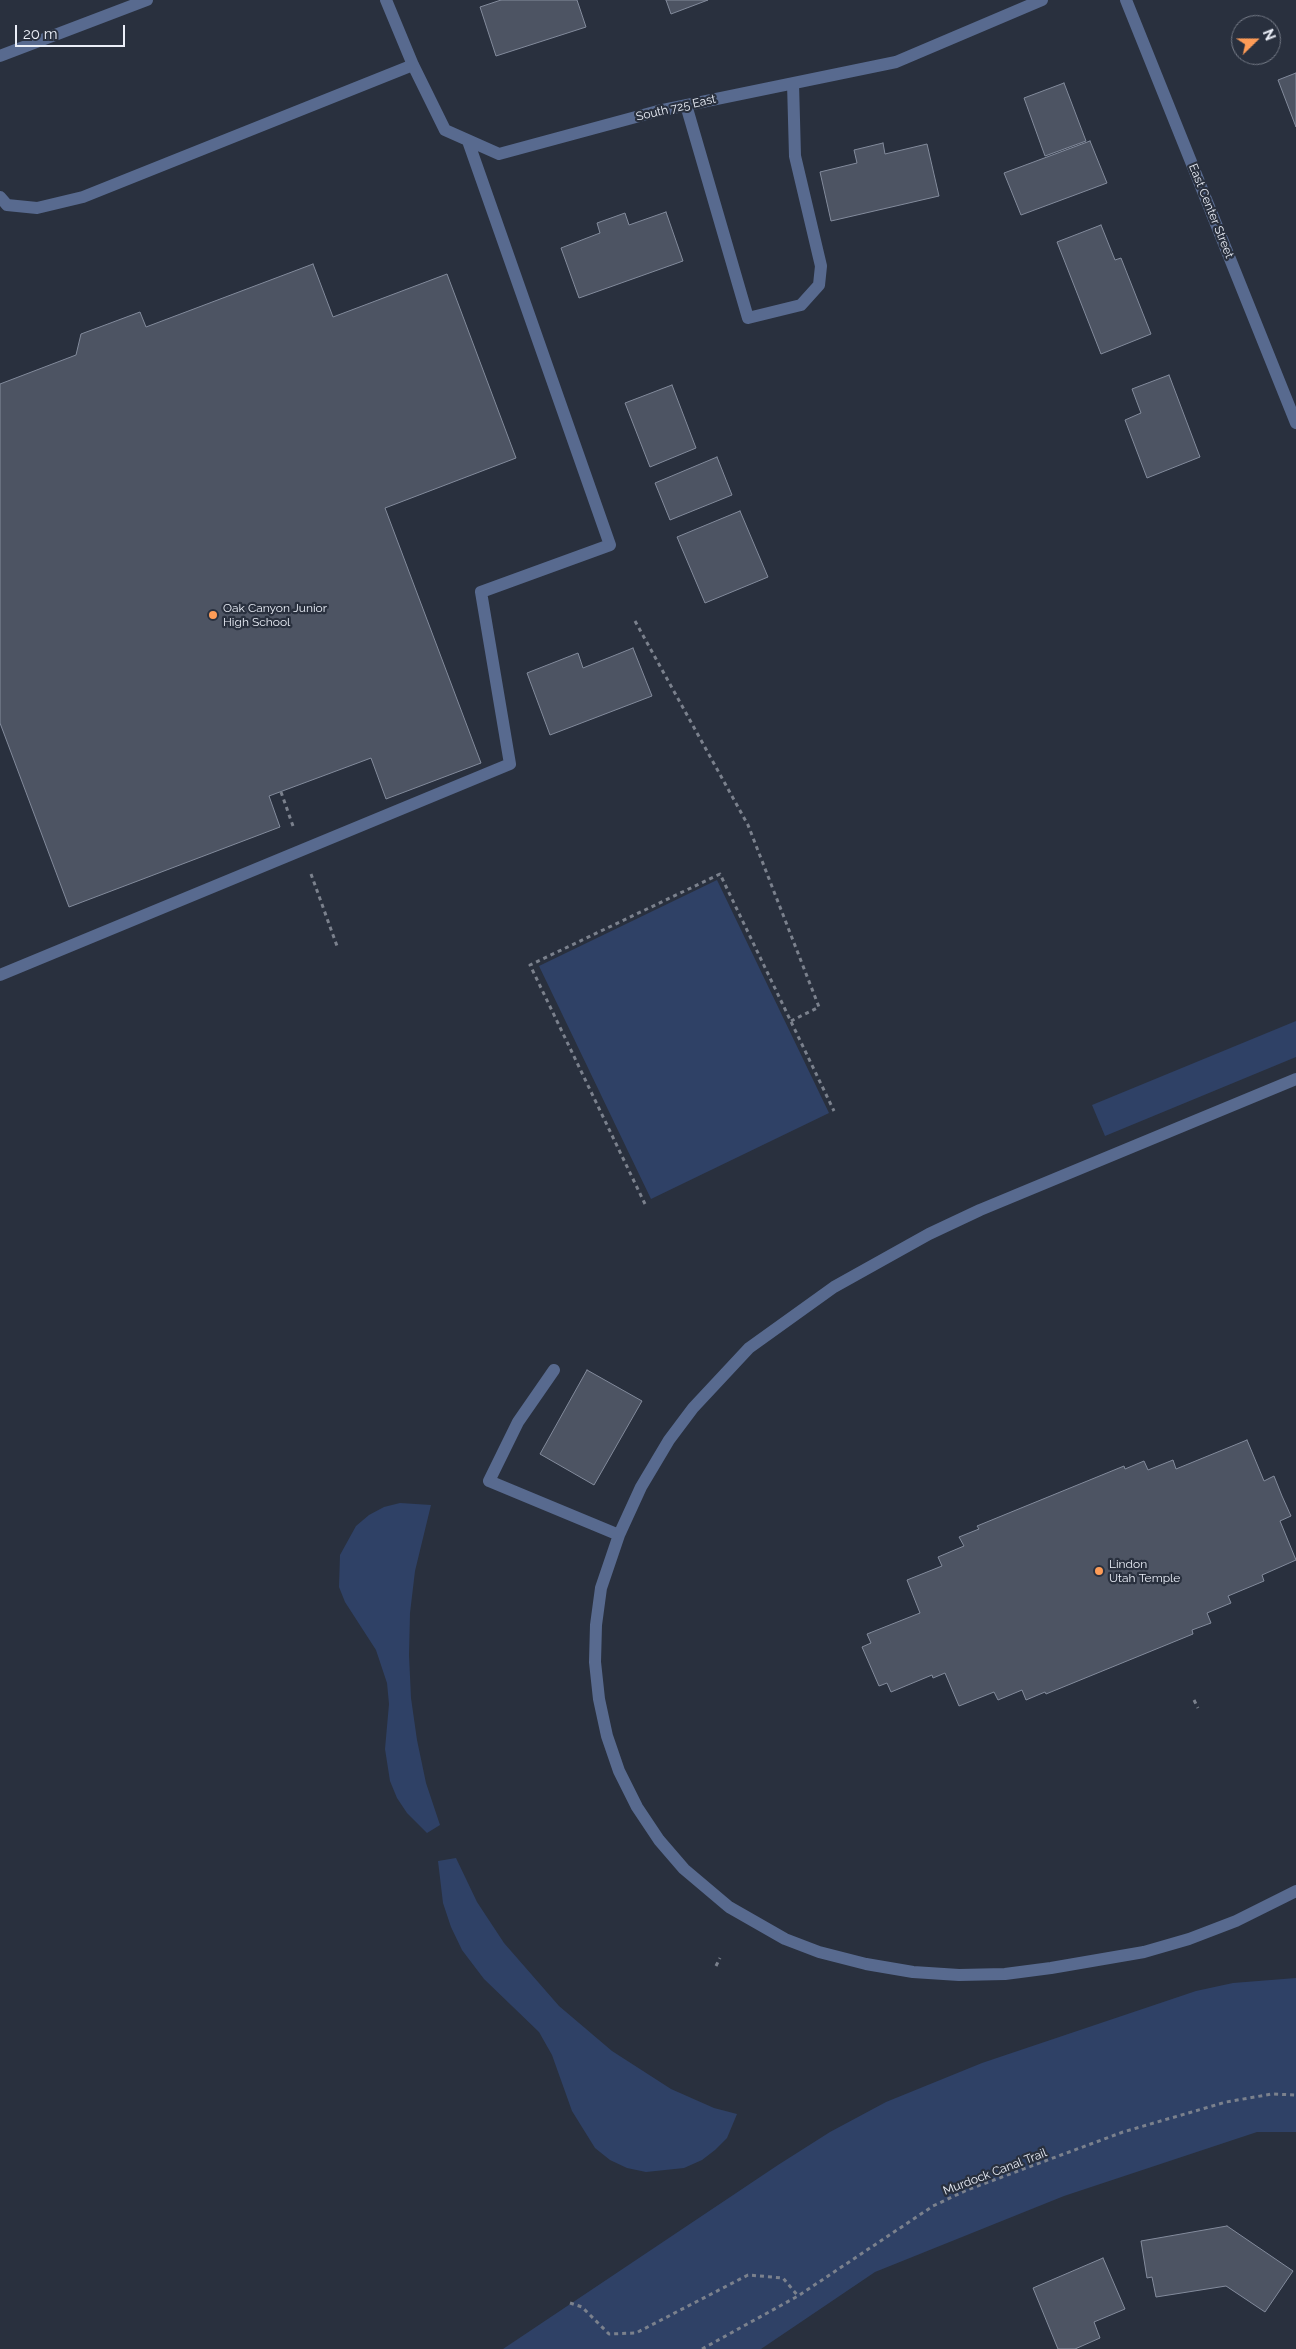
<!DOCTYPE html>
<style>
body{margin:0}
#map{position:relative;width:1296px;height:2349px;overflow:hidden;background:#29303e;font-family:Raleway,sans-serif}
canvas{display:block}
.north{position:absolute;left:1231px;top:15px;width:50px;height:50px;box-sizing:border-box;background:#29303e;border:1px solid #767c88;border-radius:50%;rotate:68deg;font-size:14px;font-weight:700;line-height:20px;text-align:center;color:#eaeef7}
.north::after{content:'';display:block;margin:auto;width:18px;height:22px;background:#fe9c57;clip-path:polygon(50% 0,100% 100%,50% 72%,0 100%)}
.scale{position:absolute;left:15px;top:25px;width:110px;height:22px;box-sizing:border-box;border:2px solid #eaeef7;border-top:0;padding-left:6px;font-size:15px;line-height:18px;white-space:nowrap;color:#eaeef7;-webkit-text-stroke:4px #29303e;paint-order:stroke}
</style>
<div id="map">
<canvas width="1296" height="2349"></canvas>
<div class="north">N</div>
<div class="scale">20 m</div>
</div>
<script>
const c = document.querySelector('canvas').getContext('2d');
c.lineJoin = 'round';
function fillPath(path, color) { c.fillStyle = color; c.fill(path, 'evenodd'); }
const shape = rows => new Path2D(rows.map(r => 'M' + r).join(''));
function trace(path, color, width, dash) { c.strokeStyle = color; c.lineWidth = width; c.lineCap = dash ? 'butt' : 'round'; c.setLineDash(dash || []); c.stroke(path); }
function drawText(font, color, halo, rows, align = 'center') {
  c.font = font + ' Raleway,sans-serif'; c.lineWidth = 4.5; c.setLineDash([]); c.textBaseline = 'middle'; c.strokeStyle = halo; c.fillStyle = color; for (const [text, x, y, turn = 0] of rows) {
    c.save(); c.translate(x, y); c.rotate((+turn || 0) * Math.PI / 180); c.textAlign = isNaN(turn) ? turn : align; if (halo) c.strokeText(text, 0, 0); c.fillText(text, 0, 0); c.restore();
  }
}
const green = shape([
 [717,880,829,1113,651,1199,539,966],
 [1296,1021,1296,1057,1105,1136,1092,1105],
 [400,1503,431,1505,415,1571,410,1613,409,1655,411,1698,417,1740,426,1783,440,1825,427,1833,407,1813,397,1798,390,1781,385,1749,389,1704,387,1683,376,1650,345,1602,339,1587,340,1555,356,1526,369,1515,384,1507],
 [456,1858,477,1902,504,1943,559,2006,612,2051,671,2089,714,2108,737,2114,727,2138,715,2150,702,2160,684,2168,646,2172,627,2168,610,2160,595,2148,572,2111,552,2055,539,2032,484,1979,462,1950,451,1927,443,1903,438,1861],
 [1296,1978,1296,2132,1257,2132,1064,2196,875,2272,761,2349,503,2349,778,2165,830,2132,886,2102,982,2063,1196,1991,1233,1983]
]);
const building = shape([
 [501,0,577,0,586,27,496,56,480,7,501,0],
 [666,0,708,0,671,14,666,0],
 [1296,73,1296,127,1278,80,1296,73],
 [1064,83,1086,141,1045,156,1024,98,1064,83],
 [1090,141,1107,183,1021,215,1004,173,1090,141],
 [883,143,885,154,927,144,939,196,831,221,820,172,857,163,854,150,883,143],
 [666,212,683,261,579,298,561,248,600,233,597,223,625,213,629,225,666,212],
 [1101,225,1115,260,1121,258,1151,334,1101,354,1057,242,1101,225],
 [313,264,333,317,447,274,516,458,385,508,481,763,386,799,371,758,269,796,280,827,69,907,0,723,0,384,76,355,81,334,140,312,146,327,313,264],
 [1169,375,1200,457,1147,478,1125,420,1141,413,1132,389,1169,375],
 [672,385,696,448,650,467,625,403,672,385],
 [717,457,732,495,670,520,655,483,717,457],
 [740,511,768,577,705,603,677,537,740,511],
 [633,648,652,696,550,735,527,673,578,653,583,668,633,648],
 [587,1370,642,1401,594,1485,540,1454,587,1370],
 [1247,1440,1264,1481,1274,1476,1282,1496,1291,1516,1280,1521,1296,1560,1262,1575,1264,1581,1228,1596,1231,1603,1207,1613,1211,1623,1192,1630,1193,1634,1046,1694,1045,1692,1026,1700,1022,1690,998,1700,994,1692,959,1706,945,1673,933,1678,932,1675,891,1692,887,1683,879,1686,862,1647,871,1643,867,1634,920,1613,907,1580,942,1566,938,1557,964,1546,959,1537,979,1529,977,1526,1124,1466,1125,1469,1144,1461,1148,1470,1173,1460,1176,1469,1247,1440],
 [1227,2226,1293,2271,1265,2312,1226,2286,1156,2297,1152,2277,1147,2278,1141,2241,1227,2226],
 [1103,2258,1125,2309,1094,2322,1100,2338,1075,2349,1058,2349,1033,2288,1103,2258]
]);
const path = shape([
 [635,621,748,825,819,1007,791,1021],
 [281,792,293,826],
 [311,874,337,946],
 [645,1204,530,965,720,874,834,1111],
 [1194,1700,1198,1708],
 [716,1966,720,1958],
 [570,2303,582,2307,609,2334,636,2333,748,2275,783,2278,798,2296],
 [702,2349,798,2296,933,2206,967,2190,1123,2132,1226,2102,1272,2094,1296,2095]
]);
const minor = shape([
 [386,0,413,65,445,130,499,154,658,111,896,62,1042,0],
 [1126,0,1296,423],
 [0,56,147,0],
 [686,105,748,318,801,305,819,285,821,266,795,156,793,83],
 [0,197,7,205,37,208,83,197,413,65],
 [0,975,510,764,481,592,610,545,468,141],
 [1296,1079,980,1210,929,1234,834,1287,749,1348,693,1408,669,1440,641,1487,619,1535,601,1588,596,1625,595,1662,599,1699,607,1736,619,1771,637,1807,659,1840,684,1869,729,1907,785,1939,819,1952,866,1964,913,1972,959,1975,1005,1974,1051,1968,1144,1952,1189,1939,1236,1921,1296,1891],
 [554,1370,518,1422,489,1481,619,1535]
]);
const markers = [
 [213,615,5,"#fe9c57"],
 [1099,1571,5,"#fe9c57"]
];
const streetNames = [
 ["South 725 East",676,108,-13],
 ["East Center Street",1211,211,68],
 ["Murdock Canal Trail",995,2172,-21]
];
const poiNames = [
 ["Oak Canyon Junior",223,608],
 ["High School",223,622],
 ["Lindon",1109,1564],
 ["Utah Temple",1109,1578]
];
fillPath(green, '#2f4166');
fillPath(building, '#4d5463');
trace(building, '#838b9c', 1);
trace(path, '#7b818d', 3, [4, 4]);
trace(minor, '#586a8f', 12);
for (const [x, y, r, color] of markers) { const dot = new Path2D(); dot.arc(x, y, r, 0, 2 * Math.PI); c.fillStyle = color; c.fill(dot); trace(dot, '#29303e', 2); }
drawText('12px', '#eaeef7', '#29303e', streetNames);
drawText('12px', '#eaeef7', '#29303e', poiNames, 'left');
</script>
